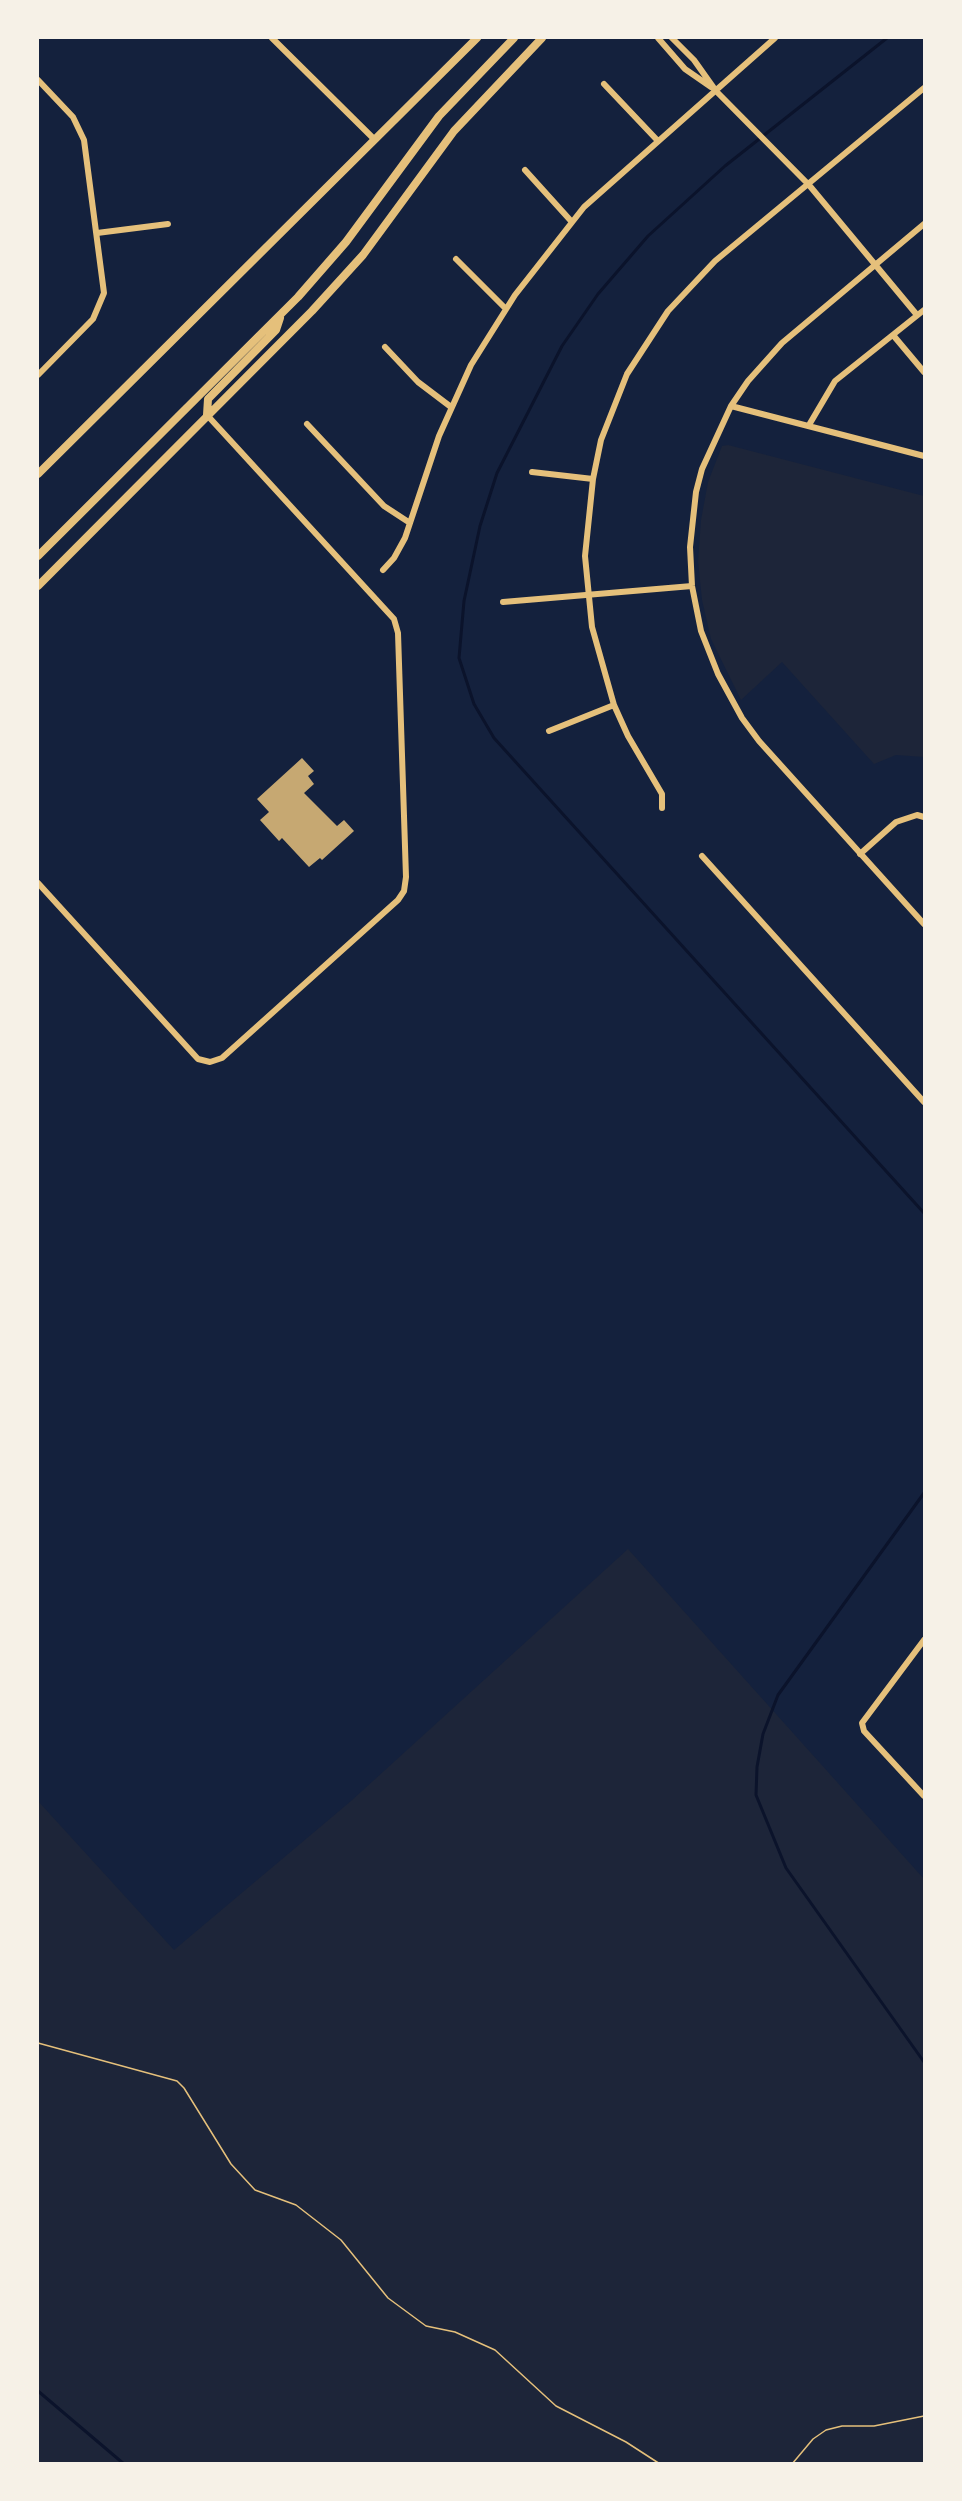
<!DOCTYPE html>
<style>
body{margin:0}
#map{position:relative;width:962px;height:2501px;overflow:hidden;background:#14213d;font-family:Barlow,sans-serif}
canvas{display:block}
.frame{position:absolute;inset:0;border:39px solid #f6f1e7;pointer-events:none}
</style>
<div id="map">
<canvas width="962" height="2501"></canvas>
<div class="frame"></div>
</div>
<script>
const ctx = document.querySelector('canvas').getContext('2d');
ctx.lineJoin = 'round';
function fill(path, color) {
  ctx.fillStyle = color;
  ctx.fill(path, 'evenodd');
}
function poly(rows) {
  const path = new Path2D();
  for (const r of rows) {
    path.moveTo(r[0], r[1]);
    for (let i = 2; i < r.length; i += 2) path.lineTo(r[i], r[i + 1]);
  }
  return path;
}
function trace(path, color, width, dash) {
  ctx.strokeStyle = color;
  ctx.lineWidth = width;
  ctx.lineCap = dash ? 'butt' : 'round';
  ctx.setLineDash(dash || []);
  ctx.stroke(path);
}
fill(poly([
 [728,445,924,496,924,757,896,755,874,764,782,662,741,700,711,639,702,600,698,561,701,520,708,482,722,446],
 [628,1549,924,1879,924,2463,38,2463,38,1801,174,1950,351,1801]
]), '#1d2539');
trace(poly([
 [887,38,725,166,648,236,598,294,562,346,497,473,480,526,464,601,459,658,474,704,494,738,924,1213],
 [924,1493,778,1695,763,1734,757,1767,756,1795,786,1868,924,2062],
 [38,2391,124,2464]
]), '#0b132b', 3);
fill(poly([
 [302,758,314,771,308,776,314,784,304,793,337,826,344,820,354,831,322,860,320,858,309,867,282,838,279,841,260,820,269,812,257,799]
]), '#c6a872');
trace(poly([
 [38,2043,177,2081,184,2088,231,2164,255,2190,296,2205,341,2240,388,2298,426,2326,455,2332,495,2350,556,2406,626,2442,660,2464],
 [792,2464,813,2439,826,2430,842,2426,874,2426,924,2416]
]), '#e5c07b', 1.5);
trace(poly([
 [272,38,373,138],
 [658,38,685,69,711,87],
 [672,38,694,60,716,91,809,185,917,315],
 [38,80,73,117,84,140,104,293,93,319,38,375],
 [604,84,658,141],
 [525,170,571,221],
 [924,224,782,343,748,381,731,406,702,469,696,492,690,547,692,586,701,631,718,674,742,718,759,741,924,924],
 [97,233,168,224],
 [456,259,506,309],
 [893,335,924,372],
 [385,347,418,382,451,407],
 [731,406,924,456],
 [307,424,384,506,410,523],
 [809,425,835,381,924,310],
 [532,472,593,479],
 [383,570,394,558,405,538,439,436,471,365,515,295,584,207,775,38],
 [503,602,692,586],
 [549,731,614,705],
 [662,808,662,794,628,736,614,705,592,627,585,556,593,479,601,440,627,374,668,311,715,261,924,88],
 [860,854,896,822,917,815,924,817],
 [702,856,924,1102],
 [38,883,198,1059,210,1062,222,1058,398,900,404,891,406,877,398,633,394,619,207,415],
 [924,1640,862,1723,864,1731,924,1796]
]), '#e5c07b', 6);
trace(poly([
 [38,474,477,38]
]), '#e5c07b', 8);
trace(poly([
 [207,415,208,399,276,330,280,318],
 [38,556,298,297,346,242,439,116,514,38],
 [38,586,312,311,363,255,454,131,542,38]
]), '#e5c07b', 8);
</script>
